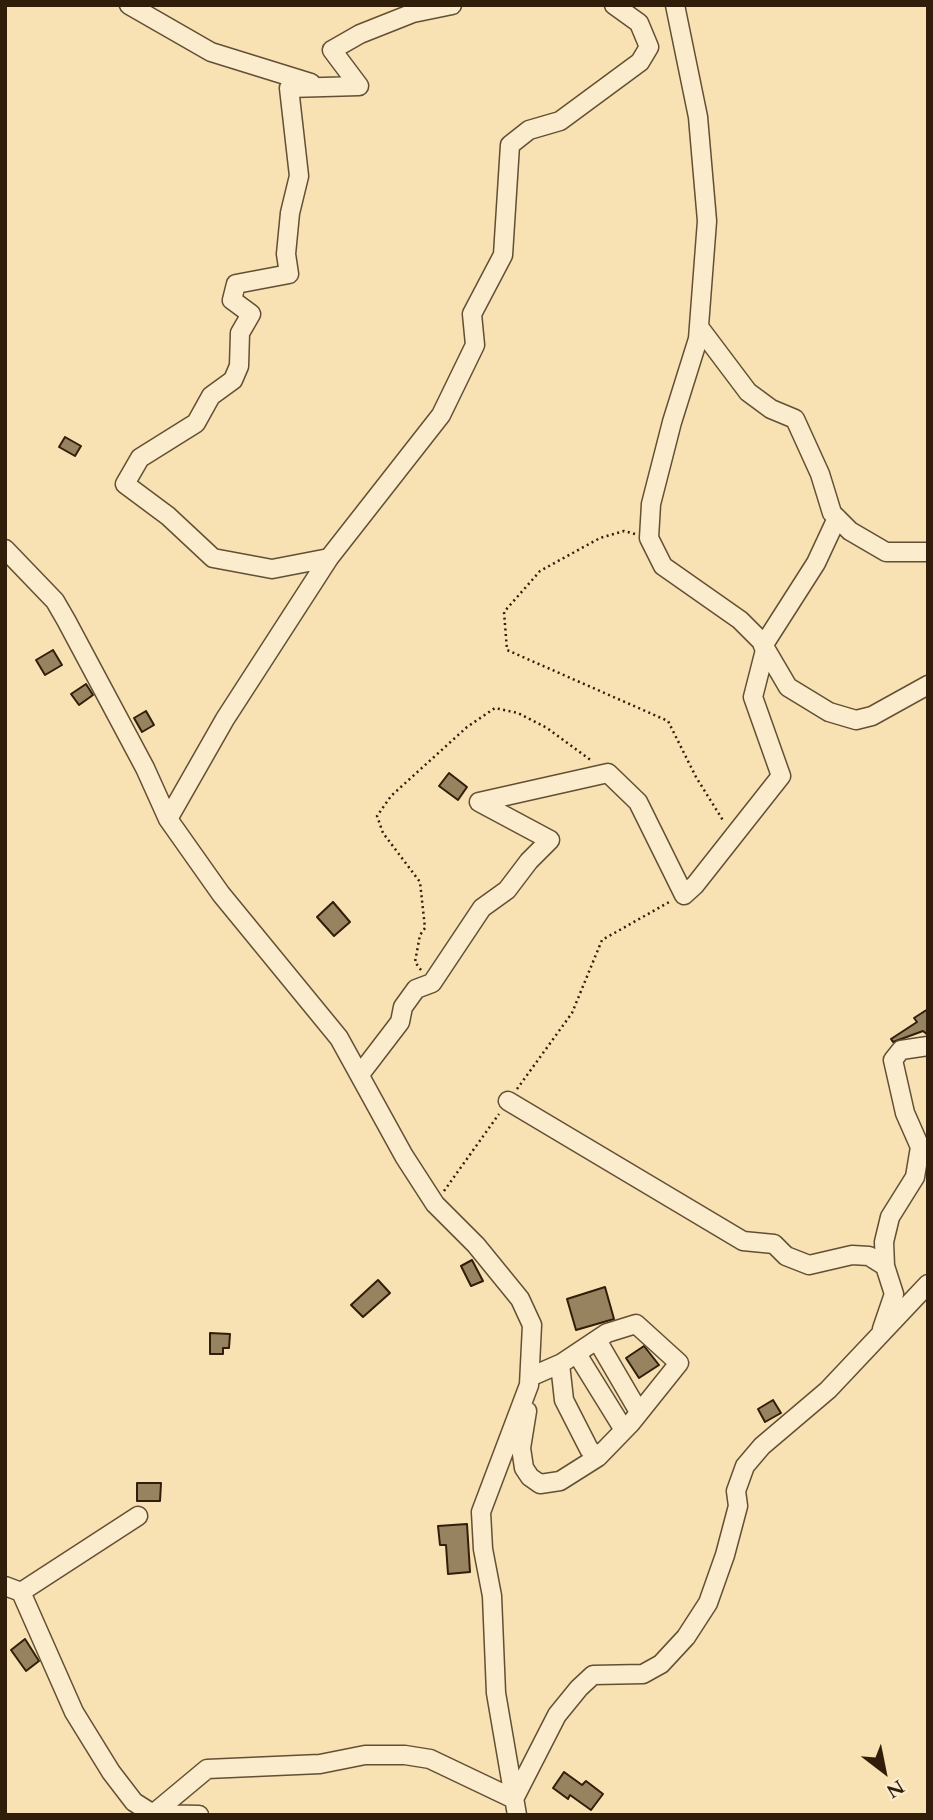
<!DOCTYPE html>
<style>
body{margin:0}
#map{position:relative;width:933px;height:1820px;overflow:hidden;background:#f8e1b2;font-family:Cardo,serif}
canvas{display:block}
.frame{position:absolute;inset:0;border:7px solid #311e0a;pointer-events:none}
.north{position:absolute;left:849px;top:1736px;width:70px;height:70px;-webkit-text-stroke:5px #faeccd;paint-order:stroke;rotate:148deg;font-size:19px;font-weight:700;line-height:28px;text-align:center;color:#311e0a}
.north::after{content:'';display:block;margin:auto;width:24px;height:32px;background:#311e0a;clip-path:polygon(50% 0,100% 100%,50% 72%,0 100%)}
</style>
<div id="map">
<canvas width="933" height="1820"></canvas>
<div class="frame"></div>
<div class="north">N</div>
</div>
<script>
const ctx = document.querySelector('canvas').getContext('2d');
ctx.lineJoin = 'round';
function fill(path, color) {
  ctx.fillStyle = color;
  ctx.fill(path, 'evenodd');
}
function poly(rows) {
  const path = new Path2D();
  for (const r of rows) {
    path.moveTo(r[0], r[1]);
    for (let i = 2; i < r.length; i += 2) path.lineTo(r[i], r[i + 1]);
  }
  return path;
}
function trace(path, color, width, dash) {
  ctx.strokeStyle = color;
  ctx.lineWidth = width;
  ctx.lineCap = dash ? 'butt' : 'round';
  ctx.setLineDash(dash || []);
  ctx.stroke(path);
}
const building = poly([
 [65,437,81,446,75,456,59,447,65,437],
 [53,650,62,665,45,675,36,660,53,650],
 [86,684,93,695,79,705,71,694,86,684],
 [146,711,154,725,142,732,134,718,146,711],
 [449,773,467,787,458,800,439,786,449,773],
 [333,902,350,922,334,936,317,917,333,902],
 [928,1009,928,1035,923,1031,893,1042,891,1039,917,1022,914,1018,928,1009],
 [472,1260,483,1281,471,1286,461,1266,472,1260],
 [378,1280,390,1293,363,1317,351,1305,378,1280],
 [605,1287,614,1319,576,1330,567,1299,605,1287],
 [210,1333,230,1334,229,1348,223,1348,223,1354,210,1354,210,1333],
 [644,1346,659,1365,639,1378,626,1358,644,1346],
 [773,1400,781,1413,765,1422,758,1409,773,1400],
 [137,1483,161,1483,160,1501,137,1501,137,1483],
 [467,1524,470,1572,448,1574,446,1545,440,1545,438,1526,467,1524],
 [25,1639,39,1661,26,1671,11,1650,25,1639],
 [564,1772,582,1785,586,1781,603,1794,591,1810,570,1795,568,1799,553,1788,564,1772]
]);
fill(building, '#988361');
trace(building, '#311e0a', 2);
const minor = poly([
 [129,5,211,52,311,83],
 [675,5,698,117,707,221,698,339,672,422,651,504,649,538,663,566,740,620,761,641,788,687,829,712,856,720,872,716,928,685],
 [699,327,748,392,771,409,795,419,820,474,832,513,850,531,886,552,928,552],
 [5,549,55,601,66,620,145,768,168,819,221,894,339,1038,404,1156,435,1204,476,1245,520,1299,532,1325,529,1385,481,1512,483,1549,492,1596,496,1693,517,1815],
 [329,558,441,415,475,345,472,314,503,255,510,145,529,130,560,121,640,62,649,47,639,23,614,5],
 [763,646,816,563,837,518],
 [168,819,225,719,329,558,272,569,213,558,168,516,125,484,140,458,196,423,211,396,233,380,239,366,240,333,251,314,232,300,236,284,289,274,286,254,290,213,299,176,289,88,359,86,332,50,360,34,413,13,452,5],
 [361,1073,400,1022,403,1007,416,989,432,983,482,908,507,890,529,861,550,840,479,802,608,773,638,802,684,895,695,885,781,776,753,697,765,650],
 [508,1101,743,1241,774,1244,786,1256,809,1265,852,1255,869,1256,885,1266],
 [882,1329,894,1294,885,1266,884,1242,890,1217,915,1177,920,1147,905,1113,893,1060,901,1050,928,1046],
 [597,1340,639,1412],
 [577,1354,624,1430],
 [560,1364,564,1400,589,1449,598,1457],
 [527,1411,521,1448,524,1468,530,1477,540,1484,560,1481,598,1457,631,1423,679,1363,636,1324,607,1333,562,1363,530,1377],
 [5,1586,21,1592,74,1712,111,1772,134,1802,153,1814,199,1815],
 [21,1592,138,1516],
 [153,1814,207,1769,320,1764,365,1755,405,1755,430,1759,514,1799,557,1715,579,1688,593,1675,643,1674,661,1664,686,1637,708,1603,725,1555,738,1506,736,1491,745,1466,762,1446,828,1390,928,1284]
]);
trace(minor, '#634f34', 21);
trace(poly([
 [635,534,624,531,600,538,540,571,504,612,507,650,668,721,696,777,724,822],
 [421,970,415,962,420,935,425,928,420,882,383,833,377,816,391,796,467,727,495,708,518,713,547,728,592,761],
 [517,1089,572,1013,602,940,671,901],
 [444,1191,499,1114]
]), '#311e0a', 2.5, [2, 3.5]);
trace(minor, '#faeccd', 18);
</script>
